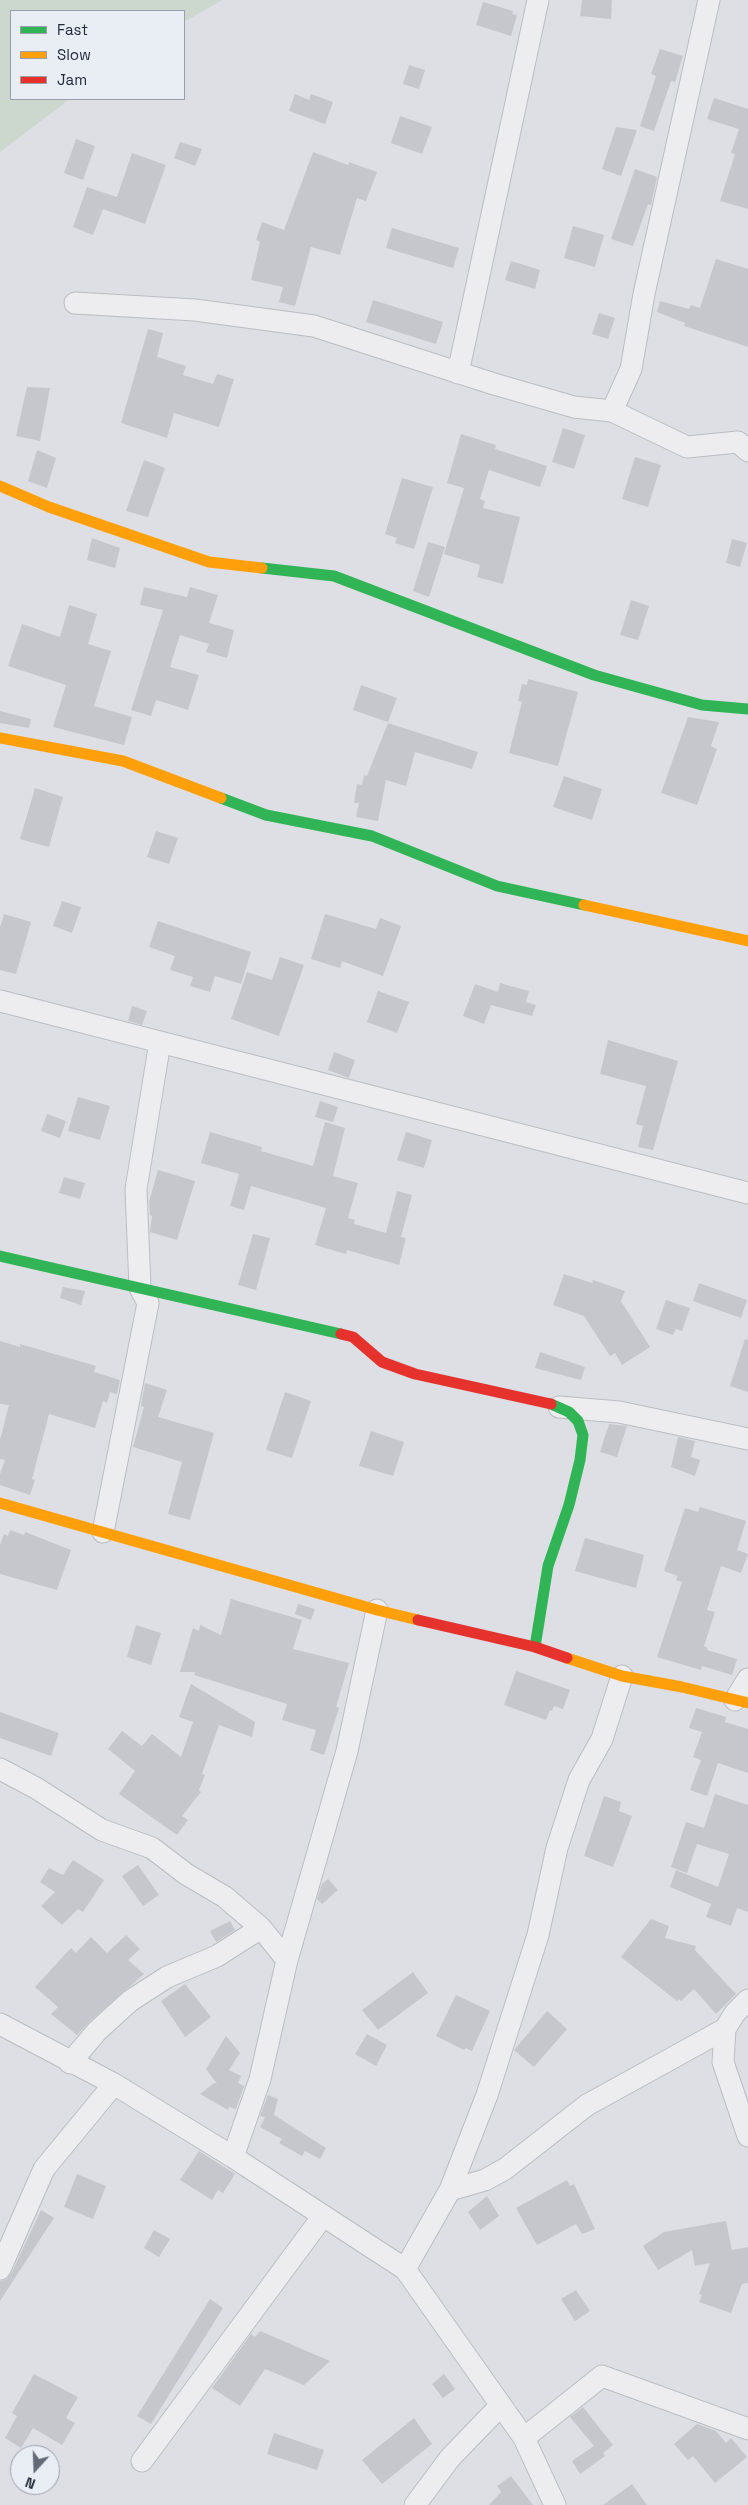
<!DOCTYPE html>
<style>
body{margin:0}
#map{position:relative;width:748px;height:2505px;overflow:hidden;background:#dddfe4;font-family:"Space Grotesk",sans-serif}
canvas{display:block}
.legend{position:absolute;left:10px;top:10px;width:175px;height:90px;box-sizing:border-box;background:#e9edf4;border:1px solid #9a9fab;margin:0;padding:6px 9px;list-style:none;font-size:15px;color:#232b3d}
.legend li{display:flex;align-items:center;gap:10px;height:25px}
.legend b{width:25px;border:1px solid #9a9fab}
.north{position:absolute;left:10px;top:2445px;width:50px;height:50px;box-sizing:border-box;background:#e9edf4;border:1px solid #9a9fab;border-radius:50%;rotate:200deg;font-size:14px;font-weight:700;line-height:20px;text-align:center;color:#232b3d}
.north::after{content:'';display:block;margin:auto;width:18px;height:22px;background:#646a77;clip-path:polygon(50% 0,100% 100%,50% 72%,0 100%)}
</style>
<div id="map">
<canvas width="748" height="2505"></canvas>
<ul class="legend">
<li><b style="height:6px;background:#30b455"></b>Fast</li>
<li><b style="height:6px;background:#ff9f0a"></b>Slow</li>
<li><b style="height:6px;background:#e5322d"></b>Jam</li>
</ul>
<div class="north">N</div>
</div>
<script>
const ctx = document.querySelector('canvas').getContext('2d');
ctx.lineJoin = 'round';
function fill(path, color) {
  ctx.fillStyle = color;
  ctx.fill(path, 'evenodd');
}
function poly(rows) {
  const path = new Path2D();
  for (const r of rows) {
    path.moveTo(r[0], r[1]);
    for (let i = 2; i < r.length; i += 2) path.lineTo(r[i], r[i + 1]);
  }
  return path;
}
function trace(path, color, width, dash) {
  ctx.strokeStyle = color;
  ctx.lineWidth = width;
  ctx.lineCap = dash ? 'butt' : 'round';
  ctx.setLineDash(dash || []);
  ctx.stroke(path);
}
fill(poly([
 [0,0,222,0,184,22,184,11,11,11,11,99,70,99,0,152]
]), '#ccd7cd');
fill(poly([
 [582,0,612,0,611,19,580,16],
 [483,2,513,11,512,14,517,15,511,36,476,25],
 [660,49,683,56,675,82,671,81,654,131,640,126,656,76,651,74],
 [409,65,425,70,419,89,403,84],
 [295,94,309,100,311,94,333,102,325,124,289,111],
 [714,98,748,109,748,209,720,201,735,154,731,153,739,129,707,119],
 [400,116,432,127,422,154,391,143],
 [616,127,637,130,621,176,602,169],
 [76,139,95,146,83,180,64,173],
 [180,142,202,149,195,166,174,158],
 [313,152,348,165,349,162,377,172,366,201,357,198,340,255,311,247,295,306,279,302,283,287,251,280,260,242,256,240,262,222,284,230],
 [132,153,166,165,145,224,103,209,93,235,73,227,87,187,117,197],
 [635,169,657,177,651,205,648,204,633,246,611,239],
 [573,226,604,235,595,267,564,258],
 [392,228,459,248,453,268,386,248],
 [716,259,748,269,748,347,684,326,685,323,657,312,660,301,689,309,691,305,700,308],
 [511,261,540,270,535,289,505,280],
 [373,300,443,322,436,344,366,322],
 [599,313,615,318,608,339,592,334],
 [148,329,163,333,157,357,186,366,183,375,213,384,217,374,234,379,219,427,174,413,167,438,121,423],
 [27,387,50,388,40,441,16,436],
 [563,428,585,435,574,469,552,462],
 [461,434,496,445,495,449,547,466,540,487,489,470,480,499,485,501,483,508,520,517,503,584,477,577,480,565,444,554,464,488,447,483],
 [37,450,56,458,47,488,28,481],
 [635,457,661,465,648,507,622,499],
 [144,460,165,468,148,517,126,511],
 [402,478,433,487,414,549,395,543,397,538,385,534],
 [92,538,120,548,115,568,87,560],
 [732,539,747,543,740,567,726,563],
 [428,542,445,547,429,597,413,591],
 [144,587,187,597,190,587,218,595,209,623,234,630,227,658,206,652,209,644,180,635,170,667,199,675,188,710,156,700,151,716,131,710,163,610,140,605],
 [631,600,649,606,638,640,620,635],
 [69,605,97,614,88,644,111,651,94,706,132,717,124,745,53,727,66,685,8,666,22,624,60,637],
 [528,679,578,692,558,766,509,753,522,702,518,701,522,684,527,685],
 [361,685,397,698,388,722,353,710],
 [0,711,31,719,29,728,0,723],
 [688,717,719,722,711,746,717,749,697,805,661,793],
 [388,723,478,752,472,769,415,752,406,786,386,780,378,821,356,817,359,803,354,803,357,784,362,785,364,775,367,776],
 [564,776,602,789,592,820,553,807],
 [35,788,63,797,49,847,20,839],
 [156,831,178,838,169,864,147,857],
 [62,901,81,907,72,933,53,926],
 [4,914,31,922,16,974,0,970,0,928],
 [325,914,376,929,380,918,401,926,383,976,342,961,340,968,311,959],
 [158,921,251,952,241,984,215,976,210,992,190,986,193,977,170,970,175,956,149,947],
 [280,957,304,965,279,1036,231,1019,247,972,272,980],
 [500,983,529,991,526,1002,536,1005,532,1016,491,1005,484,1024,463,1016,475,984,498,992],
 [378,991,409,1002,397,1033,367,1022],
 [132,1006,147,1011,142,1025,128,1021],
 [608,1040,678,1061,653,1150,638,1147,643,1126,636,1124,646,1086,600,1074],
 [334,1052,355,1060,349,1078,328,1070],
 [78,1097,110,1106,100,1140,68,1131],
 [320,1101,338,1107,333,1122,315,1117],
 [47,1114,66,1121,60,1138,41,1131],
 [325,1122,345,1128,333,1176,358,1183,348,1218,355,1220,354,1224,386,1233,397,1191,412,1195,401,1237,406,1238,399,1265,347,1250,346,1254,315,1245,326,1208,251,1186,244,1210,230,1206,239,1174,201,1163,210,1132,262,1147,261,1151,313,1166],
 [406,1132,432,1140,424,1168,397,1160],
 [158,1170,195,1181,177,1240,150,1232,152,1216,150,1215,149,1202],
 [64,1177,85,1183,80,1199,59,1193],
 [253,1234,270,1238,256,1290,238,1285],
 [564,1274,592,1283,593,1280,625,1291,621,1301,650,1347,622,1365,615,1353,610,1356,584,1316,553,1305],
 [699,1283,747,1300,741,1318,693,1301],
 [63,1287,85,1291,81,1305,60,1298],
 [666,1300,690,1308,682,1331,676,1329,673,1335,656,1329],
 [745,1339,748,1340,748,1392,730,1386],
 [0,1341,20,1347,20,1344,96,1366,94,1372,120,1380,117,1394,110,1392,107,1403,103,1401,95,1428,49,1414,32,1479,35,1480,30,1495,0,1485,0,1474,5,1460,0,1459,0,1440,9,1405,0,1404],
 [540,1352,585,1367,581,1380,535,1368],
 [145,1383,167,1390,158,1417,214,1433,190,1520,168,1514,182,1462,133,1447,144,1407,141,1406],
 [285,1392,311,1401,292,1458,266,1450],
 [609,1424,627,1426,617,1457,600,1452],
 [371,1431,404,1442,393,1476,359,1466],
 [678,1437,695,1441,691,1457,700,1460,695,1476,671,1467],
 [700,1507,746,1521,737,1550,748,1554,741,1573,721,1566,707,1610,715,1612,704,1646,708,1648,707,1650,737,1659,732,1675,702,1666,701,1670,657,1657,682,1582,676,1580,678,1576,664,1571,685,1508,698,1512],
 [10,1530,24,1535,25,1532,71,1550,57,1590,0,1574,0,1545,4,1534,8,1536],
 [585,1538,644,1555,636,1588,575,1571],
 [231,1599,302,1620,293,1649,349,1663,336,1707,339,1708,324,1755,310,1750,316,1730,282,1720,287,1704,194,1675,195,1672,180,1672,193,1628,199,1631,200,1625,221,1635],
 [298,1604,315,1609,311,1620,295,1614],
 [136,1625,161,1633,151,1665,127,1657],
 [516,1671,570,1690,563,1709,554,1706,552,1711,550,1710,546,1720,504,1705],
 [191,1684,255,1722,252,1737,219,1725,202,1774,205,1775,199,1790,201,1792,182,1816,188,1820,177,1835,119,1794,135,1771,108,1749,122,1731,142,1746,152,1734,181,1757,193,1722,179,1717],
 [696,1708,726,1717,725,1722,748,1729,748,1773,718,1763,707,1796,690,1790,701,1760,693,1757,702,1732,689,1728],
 [0,1712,59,1733,51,1756,0,1738],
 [715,1794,748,1805,748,1912,737,1908,731,1926,706,1917,711,1904,670,1887,676,1870,718,1887,729,1854,697,1844,687,1873,671,1867,686,1822,704,1828],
 [604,1796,621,1802,619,1811,632,1816,613,1867,584,1856],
 [73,1860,104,1880,83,1912,78,1909,62,1925,41,1906,55,1892,40,1882,49,1868,63,1875],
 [138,1865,159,1895,143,1906,122,1876],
 [328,1879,338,1890,322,1904,317,1899,322,1884],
 [651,1919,669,1926,665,1938,696,1946,695,1950,736,1994,716,2014,694,1989,681,2001,679,1999,677,2001,621,1957],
 [230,1921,235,1930,216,1942,210,1931],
 [126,1935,140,1949,128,1960,144,1974,89,2022,77,2035,51,2014,58,2007,35,1987,71,1948,76,1953,91,1937,107,1953],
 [413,1972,428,1993,378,2030,362,2010],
 [185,1984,211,2017,185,2037,161,2001],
 [456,1995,490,2011,472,2051,466,2048,464,2050,436,2036],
 [547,2011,567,2029,534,2067,514,2050],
 [367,2034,387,2045,376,2066,355,2054],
 [226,2036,240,2053,229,2070,241,2076,238,2083,244,2086,236,2109,229,2107,228,2110,200,2094,214,2083,217,2084,206,2069],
 [268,2095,278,2099,274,2115,326,2148,320,2159,305,2151,302,2156,279,2143,282,2139,260,2127,265,2117,260,2116],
 [199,2151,235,2174,223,2193,218,2190,212,2200,180,2180],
 [77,2174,106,2186,93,2219,64,2207],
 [567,2180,570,2186,574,2184,595,2229,582,2234,576,2224,537,2245,516,2208],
 [487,2196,499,2216,480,2230,468,2212],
 [41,2210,54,2218,0,2301,0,2281,7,2279,11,2274],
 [726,2221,732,2250,748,2247,748,2283,742,2284,731,2313,699,2302,702,2295,699,2294,710,2263,695,2266,692,2250,658,2270,643,2246,664,2232],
 [154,2230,170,2239,159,2257,144,2248],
 [576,2290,590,2311,575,2321,561,2299],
 [210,2299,223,2308,151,2424,137,2416],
 [260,2331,330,2361,304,2385,265,2369,240,2406,212,2388,251,2334,255,2337],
 [34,2374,78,2397,66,2418,75,2423,62,2445,33,2428,21,2448,5,2438,17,2416,12,2413],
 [444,2374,455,2389,443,2398,432,2384],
 [583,2407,613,2445,603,2453,605,2456,580,2474,572,2461,594,2446,570,2417],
 [414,2418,432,2444,382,2484,362,2460],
 [697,2424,716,2431,726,2443,731,2438,747,2457,715,2483,693,2456,688,2460,674,2444],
 [274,2433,324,2450,317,2470,267,2454],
 [511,2476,533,2505,489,2505,501,2492,497,2486],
 [632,2484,647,2505,603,2505]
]), '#c5c7cc');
const street = poly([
 [75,303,195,310,314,326,494,384,574,407,612,411,687,447,738,442,748,451],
 [458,373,538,0],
 [612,411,631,369,644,294,709,0],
 [0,1001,748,1193],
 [559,1407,619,1412,748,1439],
 [103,1532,148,1303,140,1288,136,1189,160,1042],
 [735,1700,748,1679],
 [0,1769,36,1788,102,1830,152,1848,186,1874,225,1897,261,1928],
 [748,2000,735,2013,725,2029,723,2062,748,2136],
 [0,2024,114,2084,233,2157,405,2269,524,2438,555,2505],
 [70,2063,97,2031,130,2001,167,1977,217,1956,261,1928,287,1960],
 [233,2157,260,2079,287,1960,347,1751,377,1610],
 [450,2190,485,2180,505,2169,587,2105,725,2029],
 [0,2269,44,2169,114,2084],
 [405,2269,450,2190,487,2095,538,1935,557,1848,579,1780,602,1739,622,1676],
 [524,2438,602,2376,748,2429],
 [142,2461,323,2216],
 [415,2505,450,2458,501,2405]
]);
trace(street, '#bbbdc2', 23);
trace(street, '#ededf0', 21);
trace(poly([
 [262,568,334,576,594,675,702,705,748,709],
 [221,798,266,815,372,836,497,886,584,905],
 [0,1256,341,1334],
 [535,1647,548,1566,569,1505,580,1460,583,1435,578,1421,569,1412,551,1404]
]), '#30b455', 11);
trace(poly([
 [0,486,49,507,209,562,262,568],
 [0,738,123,761,221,798],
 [584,905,748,941],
 [0,1503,377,1610,418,1620],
 [567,1658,622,1676,682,1687,748,1703]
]), '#ff9f0a', 11);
trace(poly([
 [341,1334,353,1337,382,1362,415,1374,551,1404],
 [418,1620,535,1647,567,1658]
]), '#e5322d', 11);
</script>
